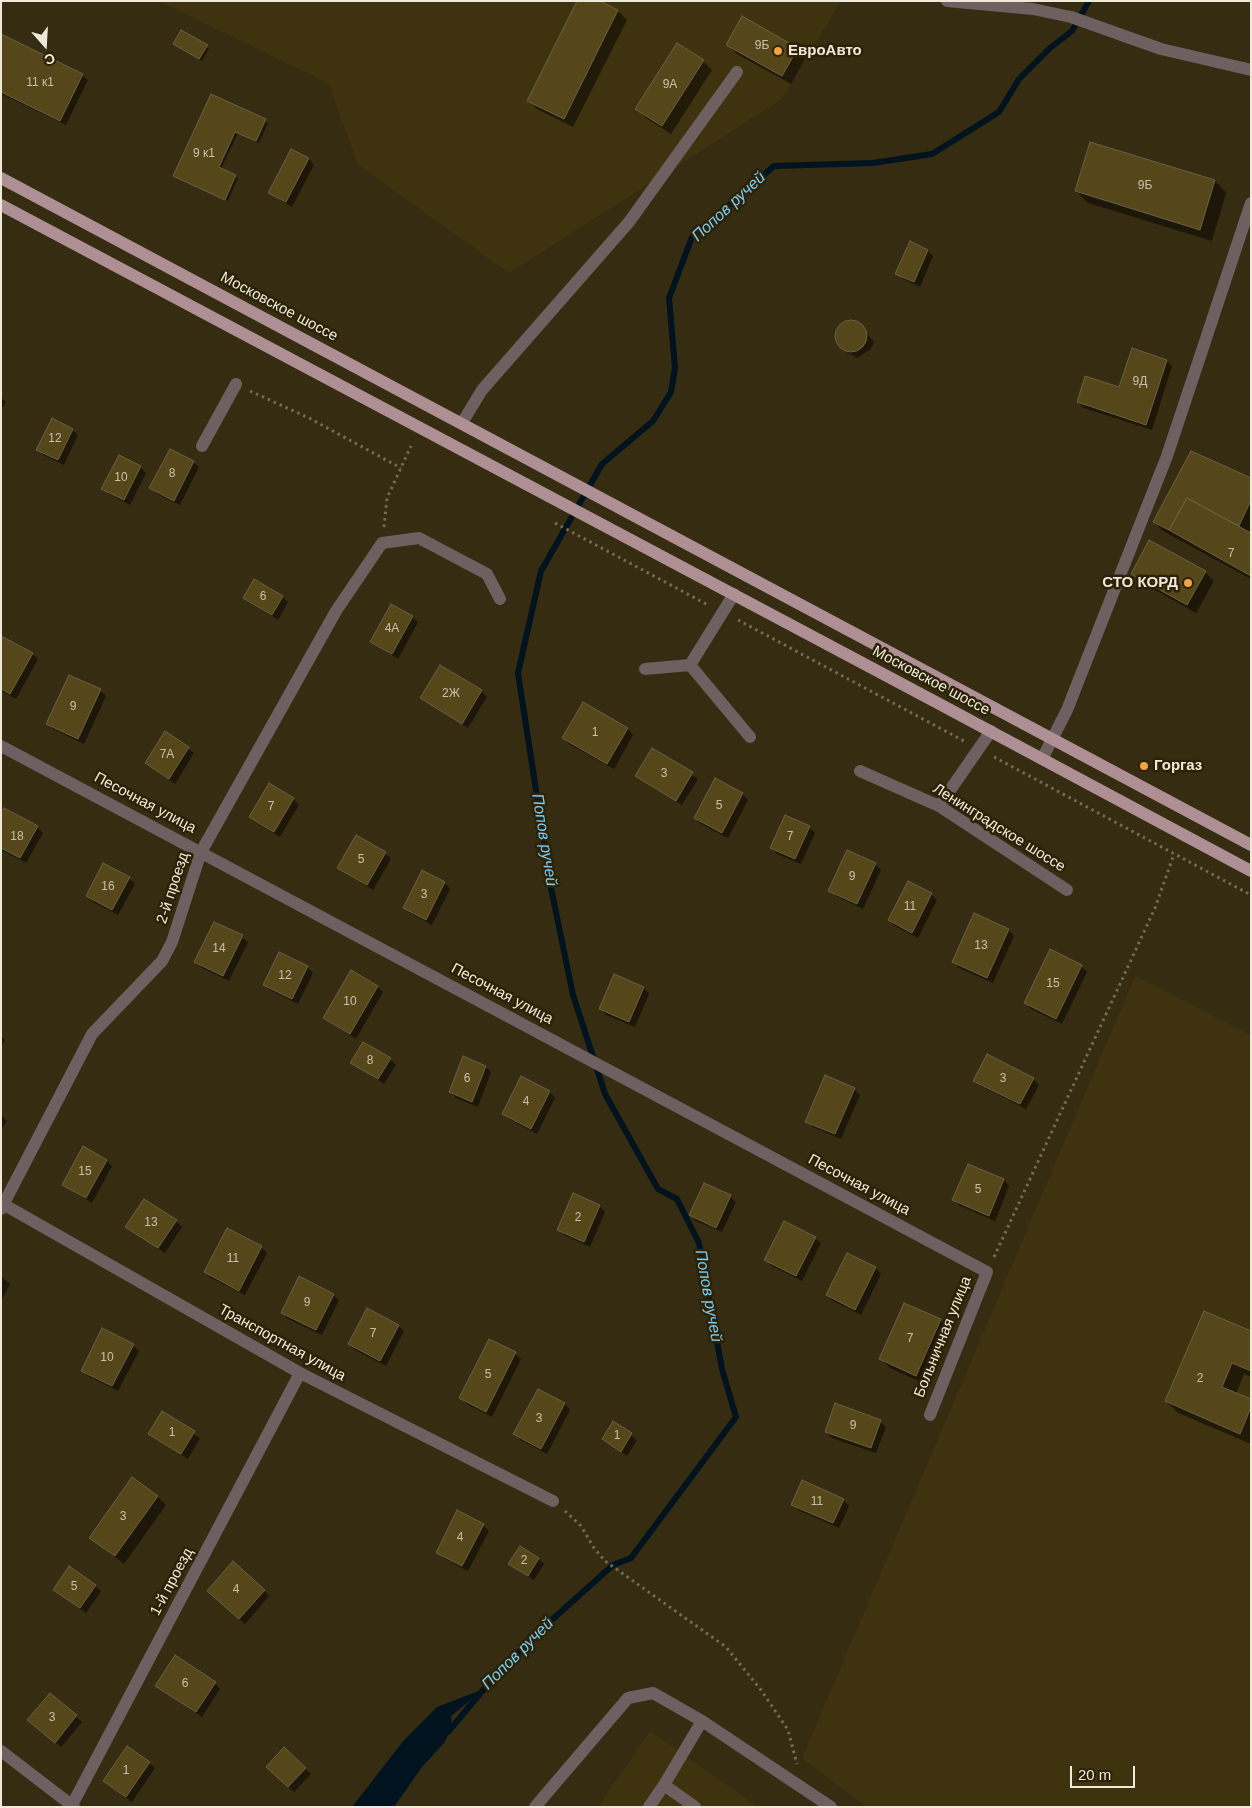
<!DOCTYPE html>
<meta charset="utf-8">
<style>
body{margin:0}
#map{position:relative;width:1252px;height:1808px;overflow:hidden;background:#352c11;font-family:Arial,sans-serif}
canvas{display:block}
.frame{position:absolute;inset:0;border:2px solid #efe9d9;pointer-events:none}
.north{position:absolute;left:20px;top:20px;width:50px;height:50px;-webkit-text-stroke:4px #2b2207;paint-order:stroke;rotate:161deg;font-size:14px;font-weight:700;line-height:20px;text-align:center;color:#efe9d9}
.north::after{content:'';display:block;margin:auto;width:18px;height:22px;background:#efe9d9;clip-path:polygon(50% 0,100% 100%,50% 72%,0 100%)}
.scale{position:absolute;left:1070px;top:1766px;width:65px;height:22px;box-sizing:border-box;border:2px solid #efe9d9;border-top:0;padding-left:6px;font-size:15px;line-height:18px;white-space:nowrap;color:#efe9d9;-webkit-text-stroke:4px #2b2207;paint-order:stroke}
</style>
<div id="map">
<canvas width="1252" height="1808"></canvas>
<div class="frame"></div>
<div class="north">С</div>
<div class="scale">20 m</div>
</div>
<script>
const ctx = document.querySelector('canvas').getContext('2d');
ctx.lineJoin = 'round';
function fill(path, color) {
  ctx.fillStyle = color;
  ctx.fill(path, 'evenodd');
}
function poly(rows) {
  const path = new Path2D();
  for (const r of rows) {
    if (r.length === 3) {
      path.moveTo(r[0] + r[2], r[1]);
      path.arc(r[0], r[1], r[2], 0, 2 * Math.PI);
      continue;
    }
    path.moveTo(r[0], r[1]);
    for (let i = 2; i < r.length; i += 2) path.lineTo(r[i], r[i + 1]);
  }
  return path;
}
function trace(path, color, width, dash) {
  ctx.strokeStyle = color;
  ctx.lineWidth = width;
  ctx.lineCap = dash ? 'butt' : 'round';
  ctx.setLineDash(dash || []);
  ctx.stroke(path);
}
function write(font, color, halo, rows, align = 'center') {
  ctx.font = font + ' Arial,sans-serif';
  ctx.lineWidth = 5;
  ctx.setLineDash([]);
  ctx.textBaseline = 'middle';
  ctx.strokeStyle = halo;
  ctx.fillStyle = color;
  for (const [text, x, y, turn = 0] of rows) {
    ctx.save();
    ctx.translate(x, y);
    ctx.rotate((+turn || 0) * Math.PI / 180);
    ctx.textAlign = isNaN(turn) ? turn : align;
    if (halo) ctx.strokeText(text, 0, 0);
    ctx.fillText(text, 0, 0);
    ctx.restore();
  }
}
fill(poly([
 [159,1,841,1,781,100,509,273,358,165,329,84],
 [1135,976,1251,1035,1251,1807,866,1807,802,1758],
 [650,1731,759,1807,598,1807]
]), '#3e320f');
fill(poly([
 [484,1689,451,1716,452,1728,444,1743,422,1767,394,1807,352,1807,404,1740,437,1707]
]), '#00131e');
fill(poly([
 [598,1,618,11,627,20,573,127,537,109,528,100],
 [1,35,82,75,88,80,66,125,1,94],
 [678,45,703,61,712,70,671,134,646,118,637,109],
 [728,45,797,49,806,57,791,84,737,54],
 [177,46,207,46,209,48,202,61],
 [212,96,268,123,259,143,238,133,221,169,238,178,228,201,175,175],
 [292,150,309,159,314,165,292,207,270,193],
 [1215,181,1226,193,1212,241,1088,203,1076,191],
 [928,251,933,256,920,287,903,279,897,273],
 [847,321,856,321,874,342,871,349,857,358,843,350,836,334,838,326],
 [1167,361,1172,366,1152,430,1084,408,1078,402,1120,389],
 [1,398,6,402,1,410],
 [72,430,78,435,64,465,43,455,38,449],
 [1192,453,1251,479,1251,529,1249,533,1251,534,1251,579,1163,531,1154,522],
 [119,456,140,467,146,473,130,505,109,494,103,488],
 [193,462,199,467,180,505,157,494,151,488],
 [1205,572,1214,581,1196,613,1141,582,1132,573],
 [282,597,288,602,278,620,244,598],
 [412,617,418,622,398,659,372,642],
 [1,643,32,654,38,659,16,699,1,691],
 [100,690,106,696,84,744,53,729,47,724],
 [481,691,487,697,468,728,422,698],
 [583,704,628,729,633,735,614,769,569,744,563,738],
 [165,733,194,753,175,784,146,763],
 [652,750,698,779,682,805,636,776],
 [715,780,743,794,748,800,728,838,701,824,695,818],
 [293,799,299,805,280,837,250,817],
 [1,815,37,827,43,833,26,863,1,850],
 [809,827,815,833,801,864,777,854,772,848],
 [385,853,391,859,373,890,338,868],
 [875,864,881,870,863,909,836,896,830,891],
 [422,872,445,883,450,889,432,925,410,913,404,908],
 [129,878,135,884,118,915,93,902,87,896],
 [931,894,937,900,918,938,895,926,889,920],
 [975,915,1009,930,1014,936,993,983,959,968,954,962],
 [242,937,248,942,229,981,202,968,196,962],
 [1081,966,1087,972,1062,1024,1031,1009,1025,1003],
 [307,967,313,973,298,1004,270,990,264,985],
 [614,976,644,988,649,994,635,1027,606,1015,600,1009],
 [378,987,383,992,356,1039,324,1018],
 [1,1036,5,1040,1,1047],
 [390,1059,396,1065,384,1084,352,1063],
 [486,1067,491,1072,478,1107,456,1098,450,1092],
 [521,1078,550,1092,555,1098,537,1134,509,1119,503,1113],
 [1033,1079,1039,1085,1026,1109,981,1086,975,1081],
 [854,1089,860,1095,841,1139,813,1127,807,1122],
 [1,1115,7,1121,1,1130],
 [107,1161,112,1166,92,1203,63,1185],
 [969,1165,1004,1180,1009,1186,995,1221,960,1206,954,1200],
 [574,1195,600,1206,605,1212,590,1247,564,1235,558,1230],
 [730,1196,736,1202,722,1232,696,1221,690,1215],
 [176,1221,182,1227,165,1253,127,1226],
 [227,1230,261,1247,267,1253,245,1295,211,1278,205,1272],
 [815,1238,821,1243,802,1281,772,1266,766,1260],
 [847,1254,876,1268,881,1274,861,1315,833,1301,827,1295],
 [1,1276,10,1284,1,1301],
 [333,1295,339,1300,322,1335,288,1319,282,1313],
 [940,1320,949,1329,925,1384,890,1368,881,1359],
 [398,1326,404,1331,386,1366,355,1350,349,1344],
 [1251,1332,1251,1377,1244,1374,1236,1394,1251,1400,1251,1444,1178,1413,1166,1401],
 [133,1345,139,1351,118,1391,88,1376,82,1370],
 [515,1354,521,1359,492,1417,467,1404,461,1398],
 [538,1390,565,1404,570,1410,547,1454,521,1440,515,1434],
 [162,1413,200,1438,188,1459,150,1434],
 [880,1421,886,1427,876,1453,832,1438,826,1432],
 [613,1423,637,1440,627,1456,603,1439],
 [157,1496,166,1505,124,1564,91,1538],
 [843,1500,849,1506,839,1528,798,1510,792,1504],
 [483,1525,489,1531,468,1571,443,1558,437,1552],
 [538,1559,544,1564,534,1580,510,1564],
 [95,1586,101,1591,86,1613,54,1590],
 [264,1590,269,1596,245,1624,214,1597],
 [215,1683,220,1689,202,1717,157,1686],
 [50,1694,82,1722,61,1747,35,1726],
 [284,1749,311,1774,294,1792,268,1767],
 [149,1763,155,1768,132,1802,104,1781]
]), '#0007');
trace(poly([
 [448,1732,484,1689,535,1635,613,1565,631,1558,736,1417,722,1369,699,1243,677,1199,658,1189,605,1094,573,995,551,888,518,673,541,571,602,464,653,421,671,392,675,368,669,298,692,237,774,166,873,163,932,154,999,112,1019,79,1050,48,1072,31,1089,1]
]), '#00131e', 6);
const building = poly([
 [577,1,600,1,618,10,564,119,527,101,577,1],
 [742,16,798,48,782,76,726,45,742,16],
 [181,30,208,45,199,59,173,44,181,30],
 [1,34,83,74,60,121,1,92,1,34],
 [677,43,704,60,662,126,635,109,677,43],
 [211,94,266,119,256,141,235,132,219,167,236,175,225,200,173,176,211,94],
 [1090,142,1215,180,1200,230,1075,191,1090,142],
 [291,149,309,158,286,202,268,193,291,149],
 [910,241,928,250,914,282,895,274,910,241],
 [851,336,16],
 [1132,348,1167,360,1146,425,1077,402,1085,376,1119,387,1132,348],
 [52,418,73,429,58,460,36,450,52,418],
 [170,449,194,461,174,501,149,488,170,449],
 [1191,451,1251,478,1251,500,1239,526,1187,498,1169,530,1153,522,1191,451],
 [119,455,141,466,124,500,101,489,119,455],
 [1187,498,1251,533,1251,576,1169,530,1187,498],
 [1149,540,1206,571,1187,605,1131,574,1149,540],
 [254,579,283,596,272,615,243,598,254,579],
 [391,604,413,616,392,654,370,642,391,604],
 [3,637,33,653,10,694,1,689,1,640,3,637],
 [440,665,482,690,462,724,420,698,440,665],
 [69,675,101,689,78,739,46,724,69,675],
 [583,702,628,728,607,764,562,738,583,702],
 [165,731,189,747,169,779,145,763,165,731],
 [652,748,693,772,676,801,635,776,652,748],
 [715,778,743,793,722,833,694,818,715,778],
 [269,783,294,798,274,832,249,817,269,783],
 [4,808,38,826,20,858,1,848,1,812,4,808],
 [785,815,810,826,795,859,770,848,785,815],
 [356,835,386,852,367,885,337,868,356,835],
 [847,850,876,863,857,904,828,891,847,850],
 [103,863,130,877,112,910,86,896,103,863],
 [422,870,445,882,426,920,403,908,422,870],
 [908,881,932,893,912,933,888,920,908,881],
 [974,913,1009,929,987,978,952,962,974,913],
 [214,922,243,935,223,976,194,962,214,922],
 [1050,949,1082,965,1056,1019,1024,1003,1050,949],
 [279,952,308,966,292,999,263,985,279,952],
 [351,970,378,986,350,1034,323,1018,351,970],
 [614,974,644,987,629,1022,599,1009,614,974],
 [363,1042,391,1058,378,1079,350,1063,363,1042],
 [987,1054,1034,1078,1020,1104,973,1081,987,1054],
 [463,1056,486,1066,472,1102,449,1092,463,1056],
 [825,1075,855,1088,835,1134,805,1122,825,1075],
 [521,1076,550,1091,531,1129,502,1114,521,1076],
 [83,1146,107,1160,86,1198,62,1185,83,1146],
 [968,1164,1004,1179,989,1216,952,1200,968,1164],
 [704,1183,731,1195,716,1228,689,1215,704,1183],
 [573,1193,600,1205,584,1242,557,1230,573,1193],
 [144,1199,177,1220,158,1248,125,1227,144,1199],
 [784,1221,816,1237,796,1276,764,1260,784,1221],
 [227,1228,262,1246,239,1291,204,1272,227,1228],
 [847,1253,876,1267,855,1310,826,1295,847,1253],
 [299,1276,334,1294,316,1330,281,1313,299,1276],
 [904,1303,941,1319,916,1376,879,1359,904,1303],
 [367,1308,399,1325,380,1361,348,1344,367,1308],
 [1204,1311,1251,1331,1251,1371,1232,1363,1222,1387,1251,1399,1251,1407,1240,1434,1165,1401,1204,1311],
 [102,1328,134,1344,112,1386,81,1371,102,1328],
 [489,1339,516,1352,486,1412,459,1398,489,1339],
 [538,1389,565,1403,541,1449,513,1434,538,1389],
 [835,1403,881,1420,871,1448,825,1432,835,1403],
 [162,1411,195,1431,181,1454,148,1434,162,1411],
 [613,1421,632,1433,621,1452,602,1439,613,1421],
 [132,1477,158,1496,115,1556,89,1538,132,1477],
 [802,1480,844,1499,833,1523,791,1505,802,1480],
 [457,1510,484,1524,462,1566,436,1553,457,1510],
 [520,1546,539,1558,528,1576,508,1564,520,1546],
 [233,1561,265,1590,239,1619,207,1591,233,1561],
 [69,1566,96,1585,80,1608,53,1590,69,1566],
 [175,1655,216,1682,196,1712,155,1686,175,1655],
 [50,1693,77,1715,55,1743,27,1720,50,1693],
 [127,1746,150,1762,126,1797,103,1781,127,1746],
 [284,1747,306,1768,288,1787,266,1767,284,1747]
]);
fill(building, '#56471b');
trace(building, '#6a6044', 1);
trace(poly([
 [250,391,309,418,401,468],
 [555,523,708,605],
 [384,527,387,498,411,446],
 [738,620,964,741],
 [994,757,1251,895],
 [994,1257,1155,908,1174,854],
 [565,1511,581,1526,594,1548,605,1561,726,1647,761,1690,788,1730,797,1764]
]), '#746c54', 3, [2.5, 4]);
trace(poly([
 [947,1,1033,9,1071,17,1161,49,1251,70],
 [462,423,482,390,629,222,737,72],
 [202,446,236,384],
 [690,665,734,594],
 [645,669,690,665,750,737],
 [1,746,987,1272,930,1415],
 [1042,759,1067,710,1167,456,1251,203],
 [860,771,939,806,1067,890],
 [939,806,991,731],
 [1,1203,300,1373,553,1501],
 [1,1209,92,1034,162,961,172,942,201,852,336,611,382,543,419,538,487,574,500,599],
 [1,1751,74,1807],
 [664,1785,702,1721],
 [72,1805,300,1373],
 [535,1807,628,1698,653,1693,702,1721,831,1807],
 [649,1807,664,1785,695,1807]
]), '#6e5f61', 12);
trace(poly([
 [1,178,1251,845],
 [1,205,932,700,1251,871]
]), '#ad8f94', 12);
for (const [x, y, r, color] of [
 [778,51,5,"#f3a442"],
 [1188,583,5,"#f3a442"],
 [1144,766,5,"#f3a442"]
]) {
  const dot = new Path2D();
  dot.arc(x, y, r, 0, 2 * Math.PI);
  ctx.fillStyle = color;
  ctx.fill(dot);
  trace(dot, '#2b2207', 2);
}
write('12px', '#c9c0aa', null, [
 ["9Б",762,46],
 ["11 к1",40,83],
 ["9А",670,85],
 ["9 к1",204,154],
 ["9Б",1145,186],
 ["9Д",1140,382],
 ["12",55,439],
 ["8",172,474],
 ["10",121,478],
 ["7",1231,554],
 ["6",263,597],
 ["4А",392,629],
 ["2Ж",451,694],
 ["9",73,707],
 ["1",595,733],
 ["7А",167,755],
 ["3",664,774],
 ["5",719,806],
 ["7",271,807],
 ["18",17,837],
 ["7",790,837],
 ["5",361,860],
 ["9",852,877],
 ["16",108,887],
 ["3",424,895],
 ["11",910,907],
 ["13",981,946],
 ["14",219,949],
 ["12",285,976],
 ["15",1053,984],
 ["10",350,1002],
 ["8",370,1061],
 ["6",467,1079],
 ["3",1003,1079],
 ["4",526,1102],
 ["15",85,1172],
 ["5",978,1190],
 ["2",578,1218],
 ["13",151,1223],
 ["11",233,1259],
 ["9",307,1303],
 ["7",373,1334],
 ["7",910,1339],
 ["10",107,1358],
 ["5",488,1375],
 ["2",1200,1379],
 ["3",539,1419],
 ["9",853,1426],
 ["1",172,1433],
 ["1",617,1436],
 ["11",817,1502],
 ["3",123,1517],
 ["4",460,1538],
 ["2",524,1561],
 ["5",74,1587],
 ["4",236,1590],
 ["6",185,1684],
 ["3",52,1718],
 ["1",126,1771]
]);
write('bold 15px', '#efe9d9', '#2b2207', [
 ["ЕвроАвто",788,51],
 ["СТО КОРД",1178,583,"right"],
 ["Горгаз",1154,766]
], 'left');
write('15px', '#efe9d9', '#2b2207', [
 ["Московское шоссе",279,307,28],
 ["Московское шоссе",931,681,28],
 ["Песочная улица",145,803,28],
 ["Ленинградское шоссе",999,828,32],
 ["2-й проезд",173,888,-72],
 ["Песочная улица",502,994,28],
 ["Песочная улица",859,1185,28],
 ["Больничная улица",943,1337,-68],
 ["Транспортная улица",282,1343,29],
 ["1-й проезд",172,1582,-62]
]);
write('italic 16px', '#7ccbf1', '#2b2207', [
 ["Попов ручей",729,207,-43],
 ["Попов ручей",544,840,81],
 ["Попов ручей",708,1296,80],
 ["Попов ручей",518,1654,-45]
]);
</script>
